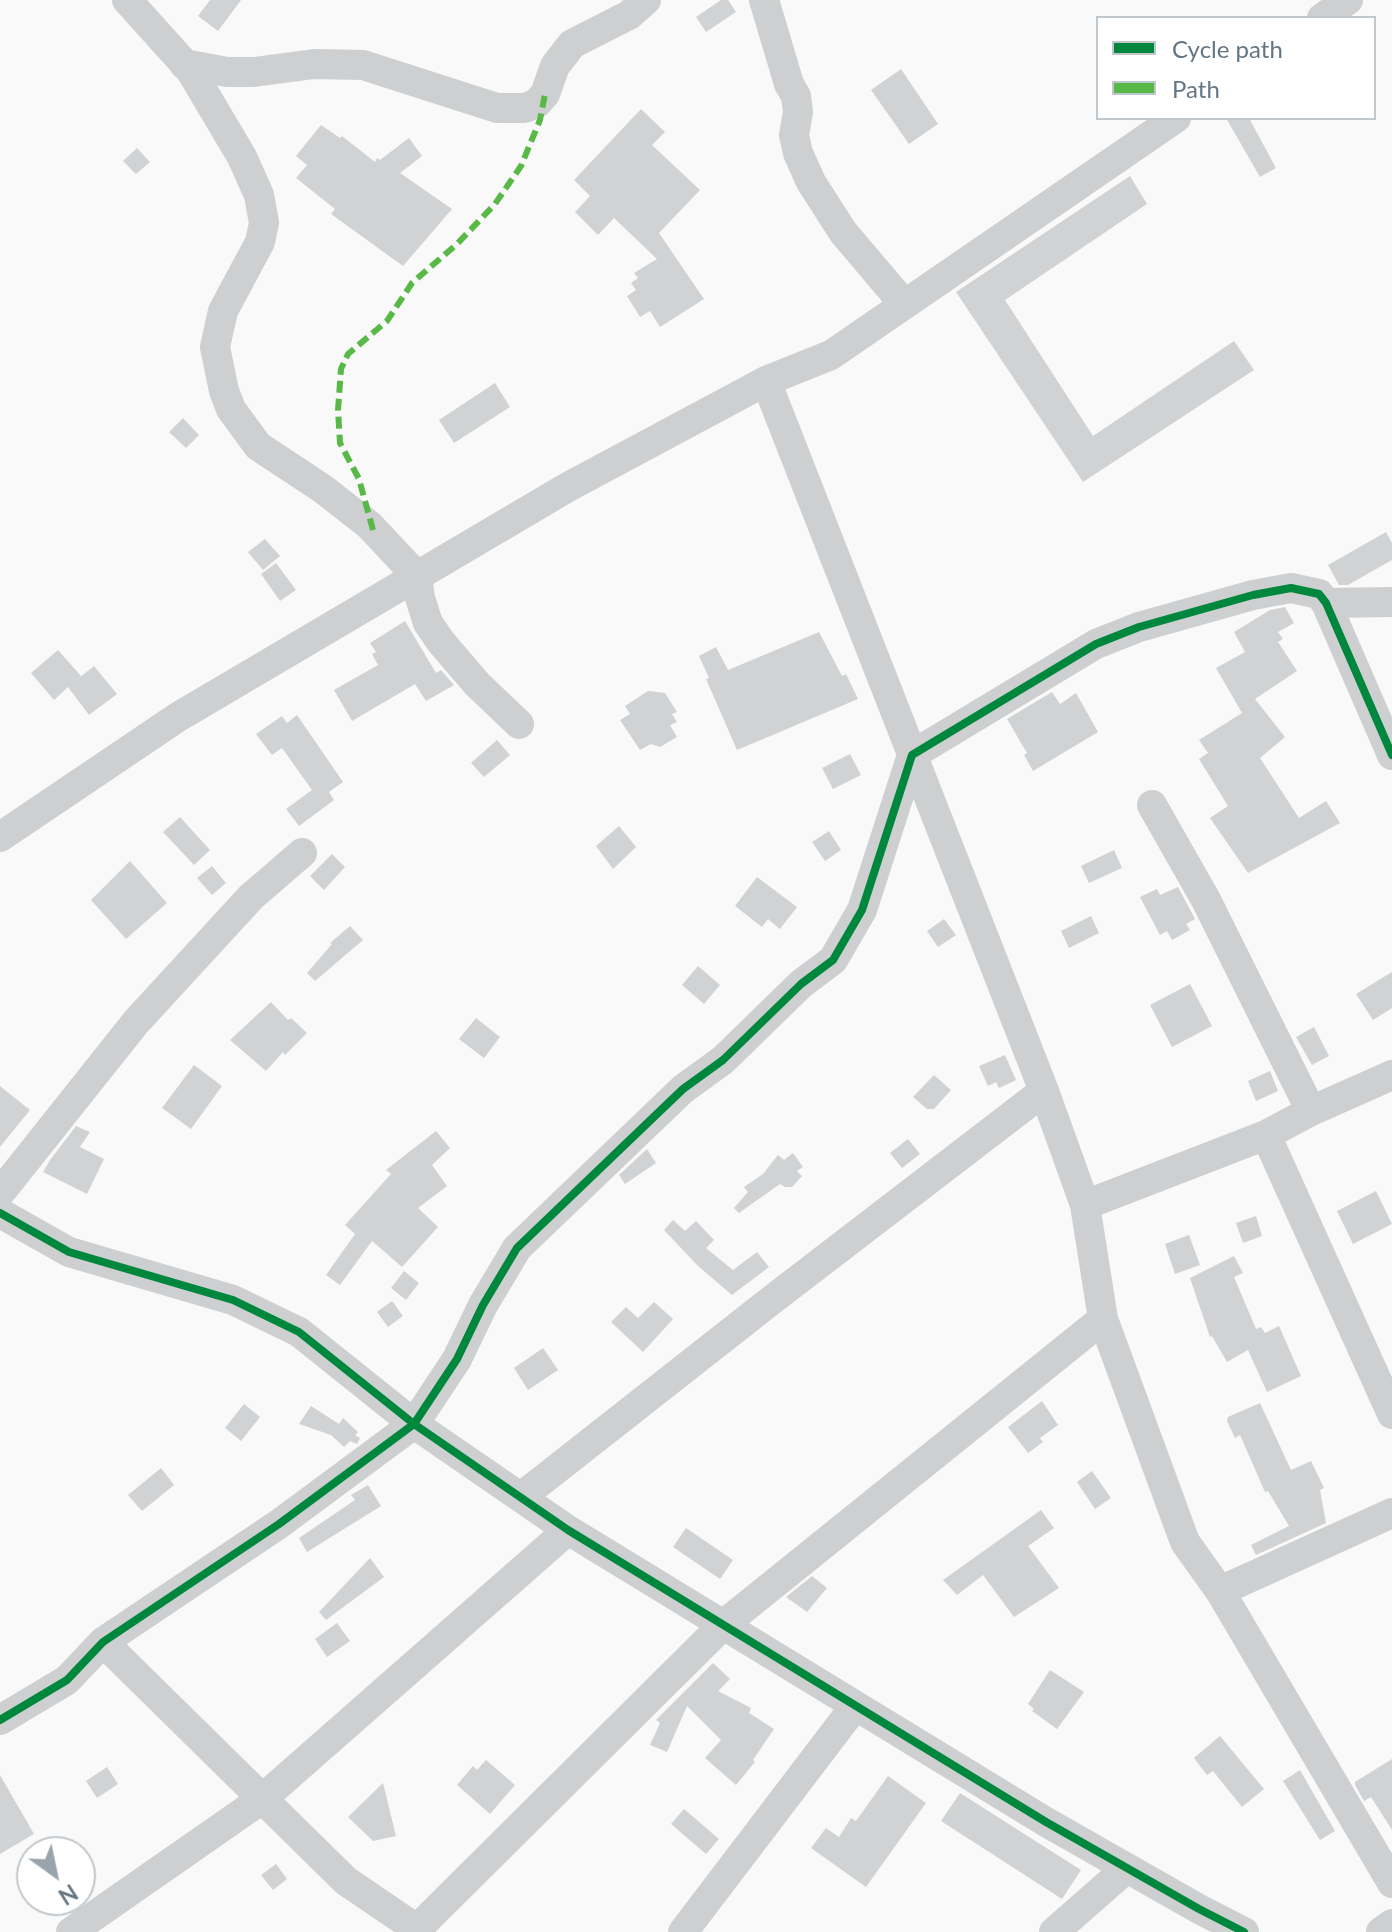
<!DOCTYPE html>
<style>
body{margin:0}
#map{position:relative;width:1392px;height:1932px;overflow:hidden;background:#f9f9f9;font-family:Lato,sans-serif}
canvas{display:block}
.legend{position:absolute;left:1096px;top:16px;width:280px;height:104px;box-sizing:border-box;background:#fff;border:2px solid #c1c8cd;margin:0;padding:10px 14px;list-style:none;font-size:24px;color:#657683}
.legend li{display:flex;align-items:center;gap:16px;height:40px}
.legend b{width:40px;border:2px solid #c1c8cd}
.north{position:absolute;left:16px;top:1836px;width:80px;height:80px;box-sizing:border-box;background:#fff;border:2px solid #c1c8cd;border-radius:50%;rotate:147deg;font-size:22px;font-weight:700;line-height:32px;text-align:center;color:#657683}
.north::after{content:'';display:block;margin:auto;width:28px;height:36px;background:#99a4ac;clip-path:polygon(50% 0,100% 100%,50% 72%,0 100%)}
</style>
<div id="map">
<canvas width="1392" height="1932"></canvas>
<ul class="legend">
<li><b style="height:10px;background:#00873e"></b>Cycle path</li>
<li><b style="height:10px;background:#58b947"></b>Path</li>
</ul>
<div class="north">N</div>
</div>
<script>
const ctx = document.querySelector('canvas').getContext('2d');
ctx.lineJoin = 'round';
function fill(path, color) {
  ctx.fillStyle = color;
  ctx.fill(path, 'evenodd');
}
function poly(rows) {
  const path = new Path2D();
  for (const r of rows) {
    path.moveTo(r[0], r[1]);
    for (let i = 2; i < r.length; i += 2) path.lineTo(r[i], r[i + 1]);
  }
  return path;
}
function trace(path, color, width, dash) {
  ctx.strokeStyle = color;
  ctx.lineWidth = width;
  ctx.lineCap = dash ? 'butt' : 'round';
  ctx.setLineDash(dash || []);
  ctx.stroke(path);
}
fill(poly([
 [210,0,241,0,218,31,198,16],
 [721,0,728,0,736,12,706,32,696,17],
 [901,69,938,124,909,144,871,90],
 [641,109,665,132,652,145,700,190,659,233,704,299,660,327,650,311,640,317,627,296,636,290,631,283,638,278,634,273,657,259,614,218,598,235,575,212,590,196,574,180],
 [1226,118,1249,118,1276,168,1260,177],
 [321,125,340,138,342,136,375,162,377,158,380,160,409,138,422,156,400,173,452,209,403,266,331,214,335,209,296,178,307,165,296,156],
 [137,148,150,162,136,174,123,161],
 [1130,176,1147,204,1005,300,1093,436,1234,341,1254,370,1083,482,956,292],
 [495,383,510,407,454,443,439,420],
 [183,418,199,435,186,448,169,432],
 [1386,532,1392,543,1392,560,1348,585,1339,585,1328,565],
 [265,539,280,556,263,570,248,552],
 [276,563,296,590,280,601,261,574],
 [1285,607,1294,623,1278,632,1283,639,1278,642,1297,671,1255,699,1285,737,1260,758,1299,818,1326,801,1340,823,1248,873,1210,818,1228,806,1199,759,1208,753,1199,740,1242,713,1216,668,1245,652,1234,632,1270,610],
 [405,621,436,673,441,670,454,685,426,701,415,684,352,721,334,690,378,665,372,654,376,652,370,643],
 [819,632,842,676,846,674,858,699,737,750,706,679,709,678,699,656,716,647,728,670],
 [58,650,81,676,69,686,94,666,117,694,89,715,68,687,54,700,31,673],
 [648,691,665,693,677,712,672,714,677,722,670,725,677,737,660,747,651,744,640,750,620,720,630,714,625,706],
 [1052,692,1060,704,1076,693,1098,732,1033,771,1024,755,1027,753,1007,719],
 [297,715,343,782,329,792,334,800,299,826,286,809,312,790,282,748,272,755,256,734,282,716,287,723],
 [497,740,510,755,484,777,471,763],
 [850,754,861,775,833,789,822,768],
 [180,817,210,850,194,865,163,832],
 [619,826,636,847,613,869,596,846],
 [829,831,841,850,825,861,812,842],
 [1114,850,1122,868,1089,883,1081,866],
 [332,854,345,867,324,890,310,876],
 [130,861,167,903,126,939,91,900],
 [212,866,226,883,212,895,197,878],
 [757,877,797,907,780,929,768,919,762,927,735,906],
 [1178,887,1195,919,1186,924,1190,930,1172,940,1167,931,1160,935,1140,897,1157,889,1160,895],
 [1091,916,1099,933,1069,948,1061,931],
 [944,919,956,935,938,947,927,931],
 [350,926,363,940,315,981,307,973,332,944,330,943],
 [698,966,720,985,704,1004,682,985],
 [1392,972,1392,1008,1373,1020,1356,994],
 [1190,984,1212,1026,1172,1047,1150,1005],
 [271,1002,288,1020,291,1018,307,1033,285,1055,283,1052,266,1071,230,1040],
 [476,1018,500,1037,484,1058,459,1039],
 [1314,1027,1329,1056,1312,1065,1296,1037],
 [1005,1055,1016,1080,999,1088,996,1082,988,1086,979,1066],
 [194,1065,222,1086,191,1129,162,1108],
 [1270,1071,1278,1091,1256,1101,1248,1081],
 [934,1075,951,1090,934,1109,927,1109,913,1097],
 [0,1086,30,1110,0,1147],
 [76,1126,90,1132,80,1147,104,1159,87,1194,43,1172,50,1160],
 [436,1131,450,1148,432,1165,447,1186,418,1208,438,1227,402,1267,372,1241,340,1285,326,1275,355,1234,345,1225,391,1174,386,1170],
 [908,1139,920,1154,902,1168,890,1153],
 [647,1149,656,1163,625,1184,619,1175],
 [793,1153,803,1167,797,1171,802,1176,792,1187,785,1187,780,1184,739,1213,734,1208,748,1192,744,1187,763,1174,778,1155,784,1160],
 [1376,1191,1392,1224,1353,1244,1337,1211],
 [1256,1216,1262,1236,1243,1243,1236,1223],
 [673,1220,685,1231,696,1221,714,1240,706,1248,733,1270,757,1252,769,1267,732,1295,698,1266,664,1230],
 [1189,1235,1200,1265,1175,1274,1165,1244],
 [1234,1256,1243,1273,1234,1277,1256,1329,1261,1327,1265,1333,1279,1326,1301,1376,1267,1392,1248,1350,1227,1362,1212,1336,1210,1337,1190,1278],
 [404,1271,419,1283,406,1300,391,1288],
 [392,1301,403,1316,388,1327,377,1312],
 [654,1302,673,1319,643,1352,611,1322,626,1307,638,1318],
 [543,1348,558,1370,528,1390,514,1368],
 [1042,1401,1058,1425,1040,1438,1043,1442,1028,1453,1008,1427],
 [1260,1403,1291,1470,1311,1461,1324,1488,1320,1490,1326,1523,1256,1555,1251,1545,1289,1526,1268,1491,1265,1492,1240,1435,1235,1438,1227,1421,1228,1417],
 [244,1404,260,1417,241,1441,225,1428],
 [311,1406,339,1424,343,1418,358,1432,355,1435,360,1438,357,1444,350,1441,344,1447,331,1435,299,1424],
 [161,1468,174,1485,142,1511,128,1495],
 [1092,1471,1111,1498,1095,1509,1077,1482],
 [368,1485,381,1506,307,1552,299,1538,355,1500,351,1495],
 [1041,1510,1054,1528,1028,1546,1059,1588,1014,1617,983,1575,957,1595,943,1580],
 [686,1528,733,1560,720,1579,673,1547],
 [370,1558,384,1577,326,1620,319,1612],
 [812,1576,827,1588,807,1612,786,1597],
 [337,1623,350,1641,327,1657,315,1639],
 [713,1663,730,1679,718,1691,751,1708,749,1713,774,1729,753,1760,755,1762,736,1785,705,1758,721,1740,687,1706,667,1752,650,1745,660,1723,656,1720],
 [1050,1670,1084,1692,1057,1729,1032,1711,1034,1709,1028,1704],
 [1220,1736,1264,1789,1242,1807,1213,1771,1207,1775,1194,1758],
 [1392,1759,1392,1830,1371,1797,1364,1801,1355,1785,1355,1782],
 [486,1760,515,1785,490,1814,457,1785,473,1766,477,1770],
 [107,1767,118,1784,97,1798,86,1781],
 [1300,1770,1335,1831,1320,1840,1283,1781],
 [0,1775,34,1834,0,1854],
 [888,1776,926,1803,866,1887,811,1848,826,1828,839,1837,851,1818,856,1821],
 [383,1783,396,1836,373,1841,348,1817],
 [960,1793,1081,1870,1062,1899,941,1821],
 [684,1809,719,1839,706,1854,671,1824],
 [276,1864,287,1879,273,1890,261,1875]
]), '#d0d2d3');
trace(poly([
 [127,0,191,71,242,157,259,195,264,223,260,242,223,311,215,347,224,391,231,409,258,446,323,489,369,525,417,576,420,598,428,623,441,642,477,684,519,724],
 [764,0,789,84,796,96,798,112,794,135,798,153,811,182,843,232,904,304],
 [1322,18,1348,0],
 [184,64,227,72,254,72,314,64,363,65,497,108,525,108,537,103,545,94,555,66,572,44,629,15,646,0],
 [766,381,1044,1091,1085,1205,1266,1135,1311,1111,1392,1075],
 [1326,603,1392,602],
 [1152,805,1206,900,1311,1111],
 [0,837,178,717,568,487,766,381,831,355,1176,118],
 [1266,1135,1392,1414],
 [0,1193,136,1022,251,897,302,853],
 [1085,1205,1103,1319,1185,1542,1220,1591,1392,1513],
 [0,1213,69,1252,233,1300,299,1332,414,1424,568,1530,1046,1822,1199,1909,1244,1932],
 [521,1497,773,1299,1044,1091],
 [1220,1591,1392,1883],
 [103,1642,346,1881,421,1932],
 [0,1720,67,1680,103,1642,279,1524,414,1424,457,1359,483,1305,517,1248,683,1089,723,1060,801,984,833,960,862,910,912,755,1096,644,1139,627,1253,595,1291,588,1319,594,1326,603,1392,755],
 [71,1932,262,1799,568,1530],
 [414,1932,723,1625,1103,1319],
 [683,1932,855,1706],
 [1054,1932,1127,1868],
 [1381,1932,1392,1924]
]), '#cecfd0', 30);
trace(poly([
 [373,530,359,479,340,443,338,410,341,369,348,354,387,321,412,283,457,244,495,204,521,166,540,120,545,94]
]), '#58b947', 6, [12, 6]);
trace(poly([
 [0,1213,69,1252,233,1300,299,1332,414,1424,568,1530,1046,1822,1199,1909,1244,1932],
 [0,1720,67,1680,103,1642,279,1524,414,1424,457,1359,483,1305,517,1248,683,1089,723,1060,801,984,833,960,862,910,912,755,1096,644,1139,627,1253,595,1291,588,1319,594,1326,603,1392,755]
]), '#00873e', 8);
</script>
